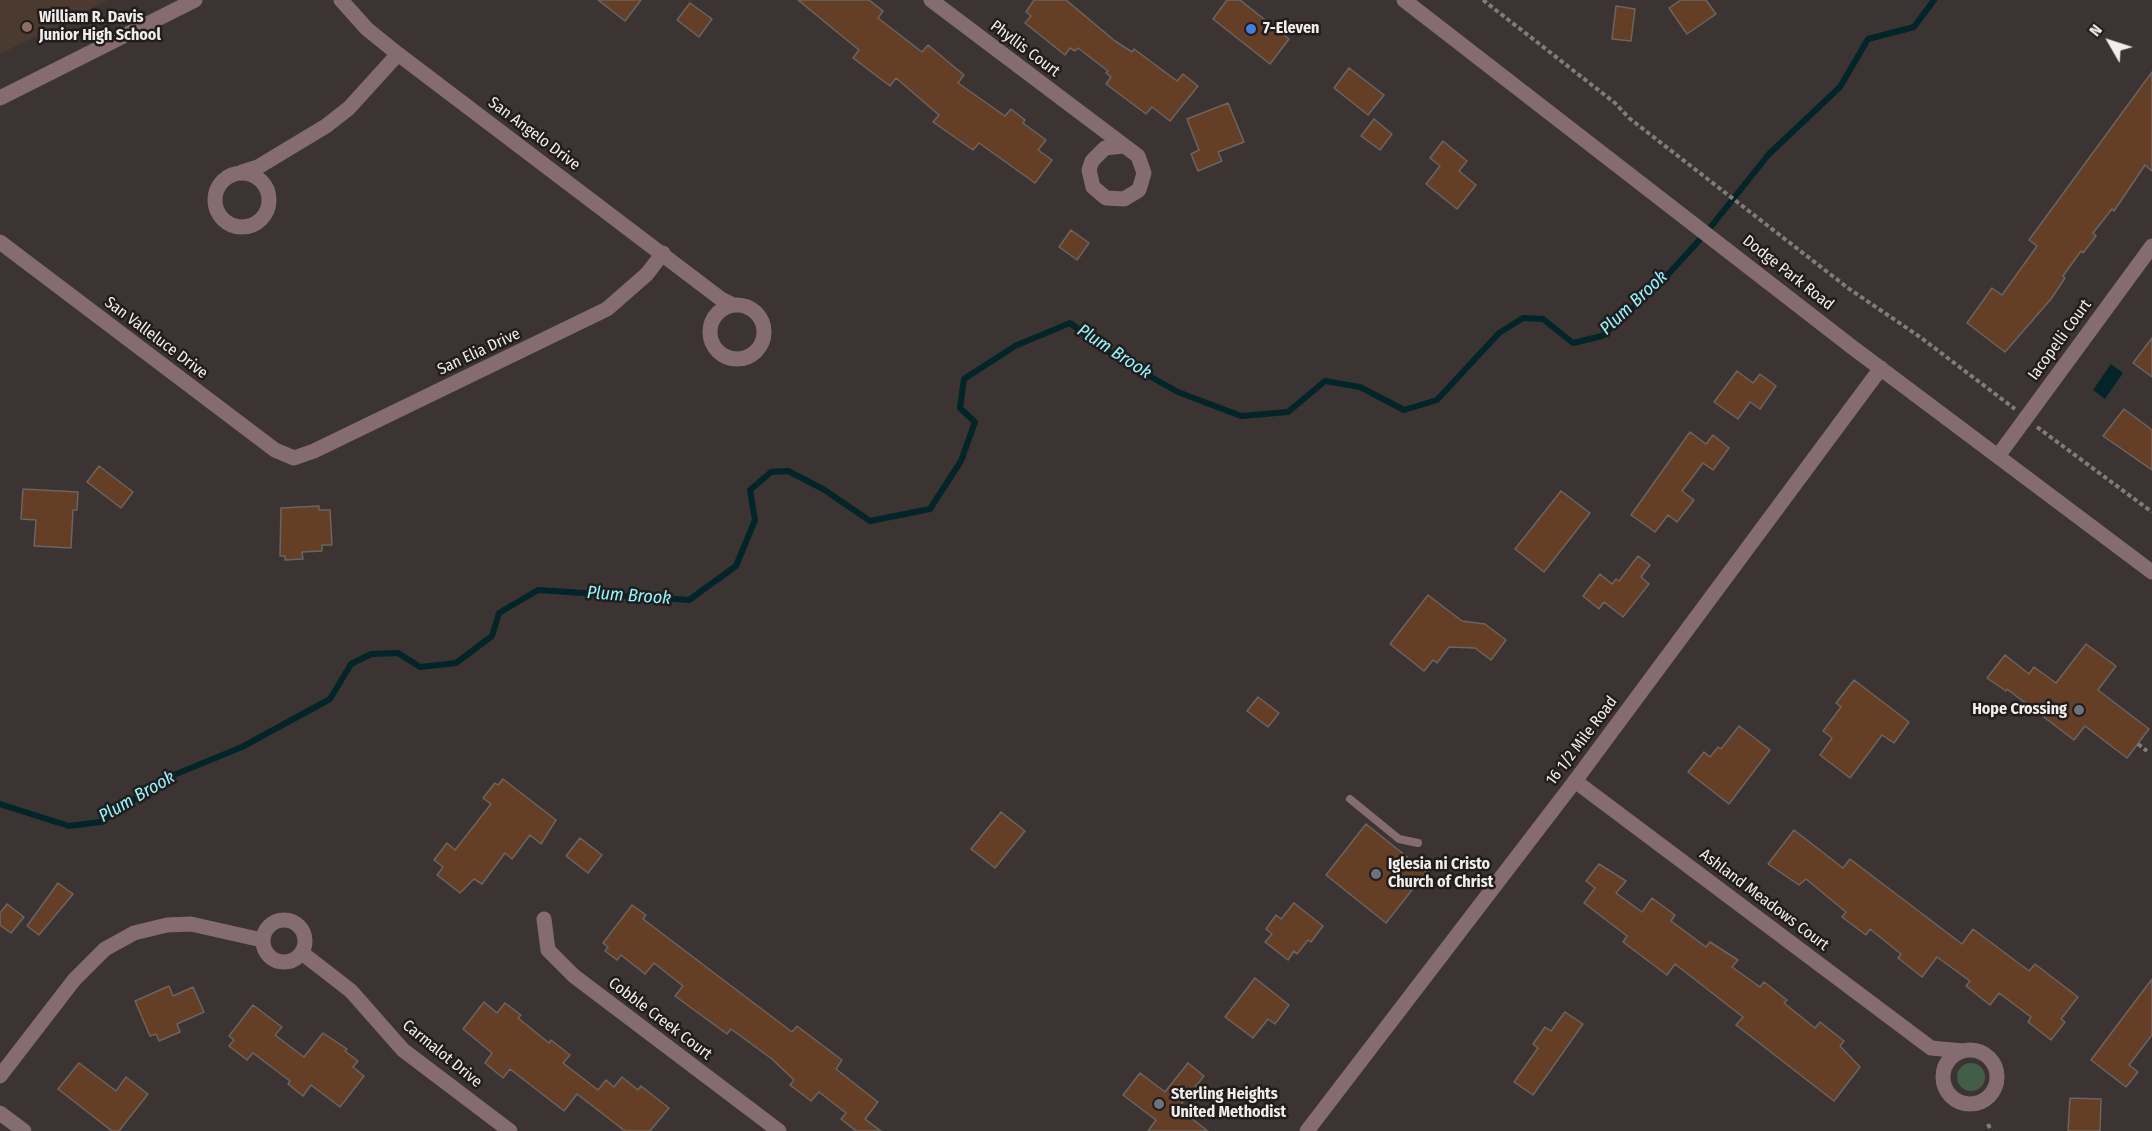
<!DOCTYPE html>
<style>
body{margin:0}
#map{position:relative;width:2152px;height:1131px;overflow:hidden;background:#3b3432;font-family:"Fira Sans Condensed",sans-serif}
canvas{display:block}
.north{position:absolute;left:2080px;top:12px;width:60px;height:60px;-webkit-text-stroke:4px #201d1c;paint-order:stroke;rotate:309deg;font-size:16px;font-weight:700;line-height:24px;text-align:center;color:#f1edeb}
.north::after{content:'';display:block;margin:auto;width:21px;height:27px;background:#f1edeb;clip-path:polygon(50% 0,100% 100%,50% 72%,0 100%)}
</style>
<div id="map">
<canvas width="2152" height="1131"></canvas>
<div class="north">N</div>
</div>
<script>
const ctx = document.querySelector('canvas').getContext('2d');
ctx.lineJoin = 'round';
function fill(path, color) {
  ctx.fillStyle = color;
  ctx.fill(path, 'evenodd');
}
function poly(rows) {
  const path = new Path2D();
  for (const r of rows) {
    if (r.length === 3) {
      path.moveTo(r[0] + r[2], r[1]);
      path.arc(r[0], r[1], r[2], 0, 2 * Math.PI);
      continue;
    }
    path.moveTo(r[0], r[1]);
    for (let i = 2; i < r.length; i += 2) path.lineTo(r[i], r[i + 1]);
  }
  return path;
}
function trace(path, color, width, dash) {
  ctx.strokeStyle = color;
  ctx.lineWidth = width;
  ctx.lineCap = dash ? 'butt' : 'round';
  ctx.setLineDash(dash || []);
  ctx.stroke(path);
}
function write(font, color, halo, rows, align = 'center') {
  ctx.font = font + ' "Fira Sans Condensed",sans-serif';
  ctx.lineWidth = 5;
  ctx.setLineDash([]);
  ctx.textBaseline = 'middle';
  ctx.strokeStyle = halo;
  ctx.fillStyle = color;
  for (const [text, x, y, turn = 0] of rows) {
    ctx.save();
    ctx.translate(x, y);
    ctx.rotate((+turn || 0) * Math.PI / 180);
    ctx.textAlign = isNaN(turn) ? turn : align;
    if (halo) ctx.strokeText(text, 0, 0);
    ctx.fillText(text, 0, 0);
    ctx.restore();
  }
}
fill(poly([
 [0,0,108,0,0,54]
]), '#4b3a2f');
fill(poly([
 [1971,1077,14]
]), '#425e48');
fill(poly([
 [2111,364,2123,373,2105,399,2093,390]
]), '#012528');
trace(poly([
 [0,804,69,826,101,822,164,779,242,747,330,699,351,664,371,654,398,653,420,667,456,663,492,636,499,613,538,590,689,600,736,566,755,520,750,490,771,472,788,471,823,489,870,521,930,509,961,461,975,422,960,408,964,379,1015,346,1070,323,1117,358,1178,392,1241,416,1288,412,1325,381,1360,387,1404,410,1437,400,1499,333,1523,318,1543,319,1573,343,1602,336,1661,282,1705,234,1769,154,1840,87,1868,39,1914,27,1934,0]
]), '#012528', 6);
const building = poly([
 [598,0,641,0,625,21,598,0],
 [798,0,869,0,883,11,878,18,922,52,928,45,964,75,958,83,1005,116,1011,109,1025,120,1023,123,1046,140,1038,150,1052,160,1035,183,979,143,973,150,933,122,939,115,896,78,890,86,853,58,859,50,798,0],
 [1034,0,1066,0,1115,41,1132,52,1134,49,1177,81,1183,74,1198,86,1170,121,1152,107,1146,114,1106,84,1111,77,1106,73,1108,71,1078,48,1075,51,1070,48,1065,55,1025,23,1031,16,1026,12,1034,0],
 [1227,0,1240,0,1289,39,1270,64,1213,19,1227,0],
 [1681,0,1706,0,1716,14,1687,34,1669,8,1681,0],
 [690,3,712,19,699,37,677,20,690,3],
 [1616,6,1635,9,1631,41,1612,39,1616,6],
 [1349,68,1384,95,1368,115,1334,88,1349,68],
 [2152,72,2152,171,2145,165,2114,211,2112,209,2093,233,2096,236,2083,253,2081,251,2063,276,2065,278,2051,299,2005,352,1967,323,1992,288,2002,295,2037,246,2029,240,2152,72],
 [1228,103,1244,142,1218,152,1222,161,1198,171,1191,154,1199,150,1187,119,1228,103],
 [1374,119,1392,134,1380,150,1361,136,1374,119],
 [1443,141,1467,161,1459,171,1476,185,1457,209,1426,184,1440,166,1430,158,1443,141],
 [1071,230,1089,243,1077,260,1059,247,1071,230],
 [2152,338,2152,377,2133,363,2152,338],
 [1737,371,1753,383,1760,374,1776,386,1760,409,1750,402,1738,419,1714,402,1737,371],
 [2124,409,2152,430,2152,470,2103,436,2124,409],
 [1690,432,1706,444,1713,435,1729,448,1713,470,1703,463,1682,491,1694,500,1677,522,1668,515,1655,532,1631,515,1690,432],
 [99,466,133,492,121,508,87,482,99,466],
 [23,489,78,492,77,510,73,510,71,548,34,546,36,520,21,519,23,489],
 [1561,491,1590,513,1544,572,1515,549,1561,491],
 [319,506,319,510,330,510,332,545,322,545,322,551,302,552,303,559,285,560,285,556,280,556,281,508,319,506],
 [1638,556,1650,565,1641,577,1649,584,1623,617,1604,602,1599,609,1583,596,1600,574,1612,584,1616,579,1619,581,1638,556],
 [1428,595,1462,621,1485,624,1506,640,1491,660,1475,648,1449,647,1437,663,1433,660,1424,671,1390,644,1428,595],
 [2086,644,2116,666,2098,690,2149,729,2127,758,2085,726,2074,740,2007,689,2006,691,1987,678,2005,655,2029,674,2034,667,2056,683,2086,644],
 [1854,680,1909,722,1894,743,1882,735,1850,778,1820,755,1832,738,1823,731,1841,707,1836,703,1854,680],
 [1258,697,1279,713,1268,727,1247,711,1258,697],
 [1739,726,1770,750,1729,804,1688,772,1704,752,1710,757,1718,747,1721,749,1739,726],
 [503,779,556,820,541,844,530,835,512,859,505,853,482,884,474,879,460,893,437,875,443,867,434,860,447,843,455,850,491,804,483,798,495,783,498,785,503,779],
 [1001,812,1025,831,995,868,971,849,1001,812],
 [1366,824,1426,872,1386,923,1326,875,1366,824],
 [1794,830,1843,868,1850,859,1962,944,1973,929,2029,971,2035,964,2078,997,2061,1019,2065,1022,2051,1040,2028,1022,2031,1017,1999,993,1990,1005,1966,986,1970,981,1937,957,1922,977,1898,958,1901,954,1870,929,1866,935,1842,917,1846,912,1806,879,1799,885,1768,864,1794,830],
 [580,838,602,855,588,873,566,856,580,838],
 [1599,864,1626,881,1616,893,1642,912,1652,898,1675,915,1671,921,1706,947,1710,942,1738,960,1732,967,1760,987,1764,982,1787,1000,1784,1003,1815,1028,1820,1022,1844,1041,1840,1046,1860,1067,1834,1101,1736,1025,1743,1017,1675,964,1667,975,1623,942,1627,936,1584,903,1595,888,1586,881,1599,864],
 [58,883,73,894,39,935,27,926,58,883],
 [1294,903,1323,926,1311,942,1308,940,1297,954,1294,951,1288,960,1265,942,1272,934,1266,929,1276,915,1281,919,1294,903],
 [7,904,24,917,11,933,0,925,0,913,7,904],
 [632,905,646,915,643,919,792,1032,797,1026,842,1060,836,1069,878,1102,865,1119,881,1131,856,1131,841,1119,846,1113,819,1092,811,1101,790,1085,794,1080,772,1059,731,1029,727,1034,675,996,683,986,654,963,645,974,621,955,617,960,605,951,608,947,603,943,632,905],
 [1255,978,1289,1005,1275,1024,1268,1019,1253,1038,1225,1017,1255,978],
 [2152,979,2152,1035,2129,1065,2138,1072,2126,1087,2091,1060,2152,979],
 [169,986,173,996,193,987,204,1012,177,1024,180,1032,159,1041,156,1034,150,1036,135,1001,169,986],
 [484,1002,497,1013,505,1003,521,1015,518,1018,549,1043,551,1040,570,1055,563,1063,598,1090,606,1080,614,1087,622,1077,638,1090,641,1086,669,1108,650,1131,625,1131,577,1094,564,1111,510,1069,503,1078,485,1063,492,1053,463,1029,484,1002],
 [253,1005,282,1027,275,1035,304,1057,323,1033,347,1049,345,1051,358,1061,353,1067,364,1076,340,1107,311,1085,303,1096,288,1084,290,1081,253,1053,247,1060,229,1046,234,1040,229,1036,253,1005],
 [1565,1012,1583,1024,1533,1095,1514,1082,1538,1048,1533,1044,1545,1027,1551,1031,1565,1012],
 [79,1063,116,1091,126,1077,148,1094,119,1131,112,1131,58,1089,79,1063],
 [1188,1063,1204,1076,1178,1108,1208,1131,1148,1131,1156,1120,1123,1095,1140,1073,1165,1092,1188,1063],
 [2070,1098,2101,1099,2100,1131,2068,1131,2070,1098]
]);
fill(building, '#653f25');
trace(building, '#6b6460', 1.5);
trace(poly([
 [1483,0,1615,103,1629,118,1848,288,1920,337,2015,409],
 [2037,427,2152,512],
 [2138,744,2147,751],
 [1988,1124,1991,1131]
]), '#817b79', 4, [4.5, 3]);
trace(poly([
 [1350,799,1399,839,1418,843]
]), '#846c70', 8);
trace(poly([
 [341,0,367,29,398,54,721,299,733,305],
 [931,0,1138,156,1144,173,1139,190,1124,199,1106,198,1093,187,1089,170,1092,161,1105,148,1123,146],
 [242,172,258,167,326,126,349,108,398,54],
 [242,200,27],
 [0,242,275,450,294,458,314,451,607,309,647,274,663,253],
 [737,332,27],
 [1998,456,2152,246],
 [1575,781,1931,1048,1963,1051],
 [544,919,548,950,574,976,779,1131],
 [284,941,21],
 [302,953,351,991,403,1050,510,1131],
 [1970,1077,27],
 [0,1076,74,980,105,949,134,933,167,925,191,924,262,940],
 [0,1113,24,1131]
]), '#846c70', 15);
trace(poly([
 [1404,0,1852,347,2152,572],
 [0,98,195,0],
 [1307,1131,1575,781,1881,368]
]), '#846c70', 15);
for (const [x, y, r, color] of [
 [27,27,6,"#8d6e63"],
 [1251,29,6,"#3f7fe0"],
 [2079,710,6,"#6b7280"],
 [1376,874,6,"#6b7280"],
 [1159,1104,6,"#6b7280"]
]) {
  const dot = new Path2D();
  dot.arc(x, y, r, 0, 2 * Math.PI);
  ctx.fillStyle = color;
  ctx.fill(dot);
  trace(dot, '#201d1c', 2);
}
write('bold 16px', '#f1edeb', '#201d1c', [
 ["William R. Davis",39,18],
 ["Junior High School",39,36],
 ["7-Eleven",1263,29],
 ["Hope Crossing",2067,710,"right"],
 ["Iglesia ni Cristo",1388,865],
 ["Church of Christ",1388,883],
 ["Sterling Heights",1171,1095],
 ["United Methodist",1171,1113]
], 'left');
write('16px', '#f1edeb', '#201d1c', [
 ["Phyllis Court",1025,49,37],
 ["San Angelo Drive",534,134,37],
 ["Dodge Park Road",1788,273,38],
 ["San Valleluce Drive",156,338,37],
 ["Iacopelli Court",2060,340,-54],
 ["San Elia Drive",479,352,-25],
 ["16 1/2 Mile Road",1582,741,-53],
 ["Ashland Meadows Court",1764,900,37],
 ["Cobble Creek Court",660,1019,37],
 ["Carmalot Drive",442,1054,39]
]);
write('italic 18px', '#90f6ff', '#201d1c', [
 ["Plum Brook",1634,303,-43],
 ["Plum Brook",1114,352,33],
 ["Plum Brook",629,596,4],
 ["Plum Brook",137,797,-30]
]);
</script>
